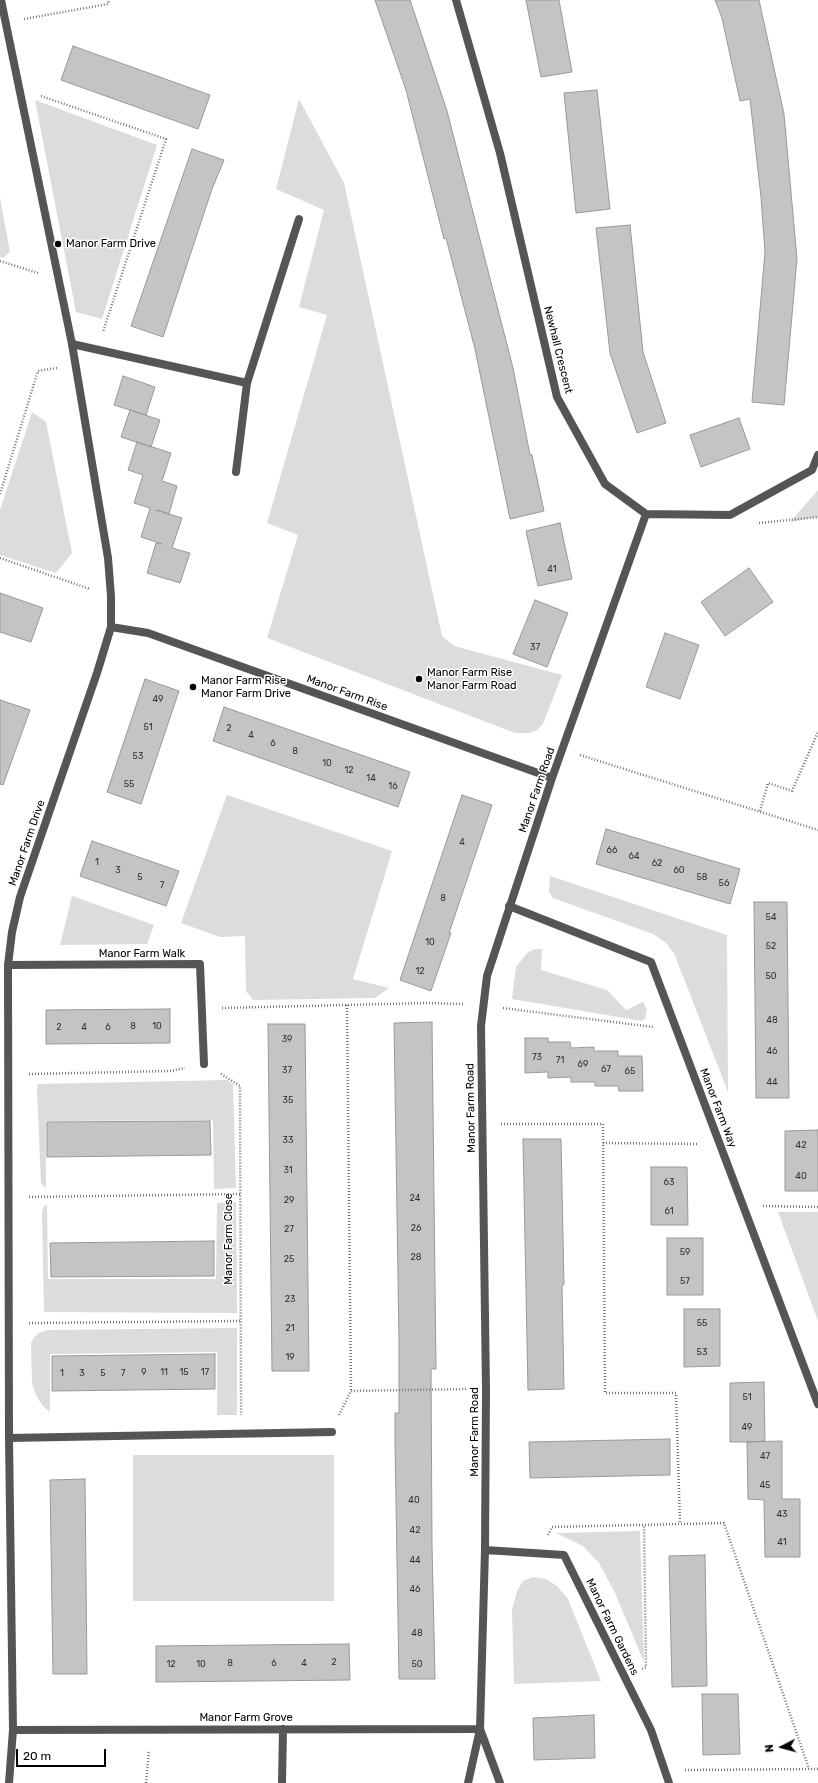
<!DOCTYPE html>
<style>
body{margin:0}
#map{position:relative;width:818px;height:1783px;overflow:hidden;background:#fff;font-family:Rubik,sans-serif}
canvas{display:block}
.north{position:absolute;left:762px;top:1727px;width:40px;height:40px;-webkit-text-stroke:3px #fff;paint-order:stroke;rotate:264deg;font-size:11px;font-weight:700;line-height:16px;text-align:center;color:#000}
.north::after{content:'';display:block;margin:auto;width:14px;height:18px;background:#000;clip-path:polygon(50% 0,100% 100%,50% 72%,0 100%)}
.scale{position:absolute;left:16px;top:1749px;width:90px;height:18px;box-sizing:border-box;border:2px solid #000;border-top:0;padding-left:5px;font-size:12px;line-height:14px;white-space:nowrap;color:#000;-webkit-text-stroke:3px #fff;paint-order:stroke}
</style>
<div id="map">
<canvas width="818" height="1783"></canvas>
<div class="north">N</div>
<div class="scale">20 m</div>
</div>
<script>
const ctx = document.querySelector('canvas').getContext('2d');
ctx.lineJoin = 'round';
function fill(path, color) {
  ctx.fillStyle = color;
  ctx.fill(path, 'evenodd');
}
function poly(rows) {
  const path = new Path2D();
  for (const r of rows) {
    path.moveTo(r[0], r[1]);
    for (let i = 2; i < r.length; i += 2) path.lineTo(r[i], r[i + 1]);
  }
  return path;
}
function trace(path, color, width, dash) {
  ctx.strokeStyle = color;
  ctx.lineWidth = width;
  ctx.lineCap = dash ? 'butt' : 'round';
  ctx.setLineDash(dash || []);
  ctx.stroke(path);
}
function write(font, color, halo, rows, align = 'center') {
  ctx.font = font + ' Rubik,sans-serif';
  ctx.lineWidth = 3;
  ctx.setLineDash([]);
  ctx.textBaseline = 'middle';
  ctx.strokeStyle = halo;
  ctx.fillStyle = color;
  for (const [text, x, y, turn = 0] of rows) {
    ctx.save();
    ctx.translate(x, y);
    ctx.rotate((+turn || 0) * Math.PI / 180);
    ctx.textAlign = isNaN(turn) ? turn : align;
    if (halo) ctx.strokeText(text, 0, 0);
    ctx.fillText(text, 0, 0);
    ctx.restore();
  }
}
fill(poly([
 [299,99,344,183,442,636,454,646,562,675,543,724,537,730,530,733,515,733,267,638,298,535,267,523,327,315,299,307,324,210,276,189],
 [35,100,157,145,102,319,76,312],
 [0,198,10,252,3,258,0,257],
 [32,412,46,422,72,553,56,573,0,555,0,510],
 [818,490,818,517,790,522],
 [227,795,392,851,353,979,389,988,375,998,253,1000,246,991,245,936,220,937,181,923],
 [550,876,727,935,728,1092,674,953,665,942,653,934,553,898,549,892],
 [72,896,154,925,147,944,60,945],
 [536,949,542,949,541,970,607,990,626,1010,643,1002,647,1010,645,1019,642,1021,512,999,516,967,528,952],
 [227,1080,233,1084,236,1188,214,1189,213,1120,46,1121,46,1188,41,1184,37,1090,38,1084],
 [236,1202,237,1313,44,1312,42,1211,44,1206,47,1205,48,1279,216,1279,217,1203],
 [778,1212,818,1212,818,1321],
 [237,1328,237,1415,217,1415,217,1352,50,1354,50,1412,43,1406,37,1397,32,1384,31,1343,34,1337,39,1333,47,1330],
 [133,1455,334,1455,334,1601,133,1601],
 [640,1531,644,1662,615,1593,599,1563,583,1546,556,1533],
 [533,1577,546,1579,557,1586,568,1599,601,1681,514,1684,512,1610,517,1591,523,1581]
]), '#dcdcdc');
const building = poly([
 [375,0,410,0,447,111,513,368,530,455,532,455,544,511,510,519,475,349,457,280,446,238,444,239,406,90,375,0],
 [526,0,559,0,572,72,541,77,526,0],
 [715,0,759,0,784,114,797,259,784,405,752,402,765,252,761,197,750,99,740,101,722,18,715,0],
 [73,46,210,95,198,129,61,80,73,46],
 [597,90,610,209,576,213,564,93,597,90],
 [192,149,224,160,212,189,163,337,131,326,192,149],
 [630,225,643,352,666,423,637,433,610,353,596,228,630,225],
 [123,376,155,387,146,415,114,405,123,376],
 [130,410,160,420,151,447,121,437,130,410],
 [739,418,750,449,701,467,690,435,739,418],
 [137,442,171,453,162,481,177,486,169,514,156,510,182,518,172,548,190,553,180,583,147,573,156,543,162,544,141,537,150,508,134,503,143,475,128,470,137,442],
 [560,523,572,579,538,586,526,531,560,523],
 [749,568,773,602,725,636,701,602,749,568],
 [0,593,43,608,31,642,0,632,0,593],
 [535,600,568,613,547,667,513,654,535,600],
 [665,633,699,645,680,699,646,687,665,633],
 [145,679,179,691,141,804,107,792,145,679],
 [0,700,30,710,3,785,0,784,0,700],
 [224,707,410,772,398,807,213,741,224,707],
 [462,795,492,805,449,933,451,933,431,991,400,980,462,795],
 [606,829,740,869,730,904,596,864,606,829],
 [92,841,179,871,166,906,80,876,92,841],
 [754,902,787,902,789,1098,756,1098,754,902],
 [170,1009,170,1043,46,1044,46,1010,170,1009],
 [432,1022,436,1369,431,1369,432,1545,435,1679,399,1679,395,1444,395,1413,399,1413,399,1340,394,1023,432,1022],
 [268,1024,305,1024,309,1371,272,1371,268,1024],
 [525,1038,548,1038,548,1042,570,1042,571,1048,594,1047,594,1051,618,1051,618,1056,642,1056,643,1091,619,1091,618,1086,595,1086,595,1082,571,1082,571,1077,548,1078,548,1072,525,1073,525,1038],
 [210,1121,211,1155,47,1157,47,1122,210,1121],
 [818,1130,818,1191,785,1191,785,1131,818,1130],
 [523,1139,561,1139,564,1285,562,1285,564,1389,528,1390,523,1139],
 [651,1167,687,1167,688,1225,651,1225,651,1167],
 [667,1238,703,1238,703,1295,667,1295,667,1238],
 [214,1241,214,1276,51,1277,50,1243,214,1241],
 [684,1309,720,1309,720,1366,684,1367,684,1309],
 [215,1354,215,1389,52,1391,52,1356,215,1354],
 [764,1382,765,1441,747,1442,782,1441,782,1499,800,1499,800,1557,765,1557,764,1500,748,1499,747,1442,730,1442,730,1383,764,1382],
 [670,1439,670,1475,530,1478,529,1442,670,1439],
 [85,1479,87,1674,53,1674,50,1480,85,1479],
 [705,1555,707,1686,672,1687,669,1556,705,1555],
 [349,1644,350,1680,156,1682,156,1646,349,1644],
 [702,1694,738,1694,740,1754,703,1755,702,1694],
 [594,1715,595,1758,534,1760,533,1718,594,1715]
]);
fill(building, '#c4c4c4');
trace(building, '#999', 1);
trace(poly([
 [24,19,108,4,109,0],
 [41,96,166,139,103,332],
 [0,261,38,273],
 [0,494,38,371,57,368],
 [759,523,818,517],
 [0,558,90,589],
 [580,755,818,830],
 [760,811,768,783,792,791,818,732],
 [347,1005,351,1391],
 [222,1008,427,1003,465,1004],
 [503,1008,653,1027],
 [29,1074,170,1071,185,1068],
 [221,1074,240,1086,241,1415],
 [501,1124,603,1124,605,1393,676,1393,680,1524],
 [603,1143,698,1144],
 [29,1197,240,1194],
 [763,1206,818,1207],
 [29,1323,240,1321],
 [339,1415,351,1391,467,1389],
 [548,1535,552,1527,724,1523,809,1769],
 [642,1669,646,1667,644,1525],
 [685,1770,818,1769],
 [146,1783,149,1750]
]), '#777', 2.5, [1, 2]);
trace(poly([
 [72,344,247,383,299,219],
 [236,472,247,383],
 [480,1729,500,1783],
 [468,1783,480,1729]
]), '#555', 8);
trace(poly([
 [1,0,72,344,108,558,111,596,111,627,97,673,20,897,12,932,8,965,9,1438,13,1730,9,1783],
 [456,0,500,153,557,397,605,484,646,514,730,515,812,470,818,455],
 [111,627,148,633,552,778],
 [509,906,651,962,818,1404],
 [8,965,200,964,204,1064],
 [9,1438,332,1432],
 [485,1550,564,1555,651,1730,669,1783],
 [13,1730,480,1729,485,1550,486,1389,481,1026,487,976,552,778,646,514],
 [282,1783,283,1729]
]), '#555', 8);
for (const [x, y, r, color] of [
 [58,244,4,"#000"],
 [419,679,4,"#000"],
 [193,687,4,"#000"]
]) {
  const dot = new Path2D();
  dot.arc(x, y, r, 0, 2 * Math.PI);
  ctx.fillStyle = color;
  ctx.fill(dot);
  trace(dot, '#fff', 1.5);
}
write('9px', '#313131', null, [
 ["41",552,569],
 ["37",535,647],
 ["49",158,699],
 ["51",148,727],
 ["2",229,728],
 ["4",251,735],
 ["6",273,743],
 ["8",295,751],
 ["53",138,756],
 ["10",327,763],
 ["12",349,770],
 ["14",371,778],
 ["55",129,784],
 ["16",393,786],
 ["4",462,842],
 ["66",612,850],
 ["64",634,856],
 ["1",97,862],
 ["62",657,863],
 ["3",118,870],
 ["60",679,870],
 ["5",140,877],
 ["58",702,877],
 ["56",724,883],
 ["7",162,885],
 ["8",443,898],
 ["54",771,917],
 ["10",430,942],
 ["52",771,946],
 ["12",420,971],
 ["50",771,976],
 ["48",772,1020],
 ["8",133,1026],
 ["10",157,1026],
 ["2",59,1027],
 ["4",84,1027],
 ["6",108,1027],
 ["39",287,1039],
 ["46",772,1051],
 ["73",537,1057],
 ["71",560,1060],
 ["69",583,1064],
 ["67",606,1069],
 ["37",287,1070],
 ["65",630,1071],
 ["44",772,1082],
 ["35",288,1100],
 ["33",288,1140],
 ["42",801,1145],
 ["31",288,1170],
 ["40",801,1176],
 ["63",669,1182],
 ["24",415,1198],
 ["29",289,1200],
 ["61",669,1211],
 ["26",416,1228],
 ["27",289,1229],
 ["59",685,1252],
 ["28",416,1257],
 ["25",289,1259],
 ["57",685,1281],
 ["23",290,1299],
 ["55",702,1323],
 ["21",290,1328],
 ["53",702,1352],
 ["19",290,1357],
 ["9",144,1372],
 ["11",164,1372],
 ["15",184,1372],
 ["17",205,1372],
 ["1",62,1373],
 ["3",82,1373],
 ["5",103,1373],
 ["7",123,1373],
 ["51",747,1397],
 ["49",747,1427],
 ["47",765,1456],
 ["45",765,1485],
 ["40",414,1500],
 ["43",782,1514],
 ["42",415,1530],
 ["41",782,1542],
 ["44",415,1560],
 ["46",415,1589],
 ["48",417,1633],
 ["2",334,1662],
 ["8",230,1663],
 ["6",274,1663],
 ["4",304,1663],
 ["12",171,1664],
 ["10",201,1664],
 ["50",417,1664]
]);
write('11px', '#000', '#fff', [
 ["Manor Farm Drive",66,244],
 ["Manor Farm Rise",427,673],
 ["Manor Farm Road",427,686],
 ["Manor Farm Rise",201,681],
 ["Manor Farm Drive",201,694]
], 'left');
write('11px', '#000', '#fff', [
 ["Newhall Crescent",558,350,76],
 ["Manor Farm Rise",347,693,20],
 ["Manor Farm Road",537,790,-71],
 ["Manor Farm Drive",27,843,-71],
 ["Manor Farm Walk",142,954],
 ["Manor Farm Road",471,1108,-91],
 ["Manor Farm Way",718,1108,69],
 ["Manor Farm Close",229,1239,-90],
 ["Manor Farm Road",475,1432,-90],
 ["Manor Farm Gardens",612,1627,64],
 ["Manor Farm Grove",246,1718]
]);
</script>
